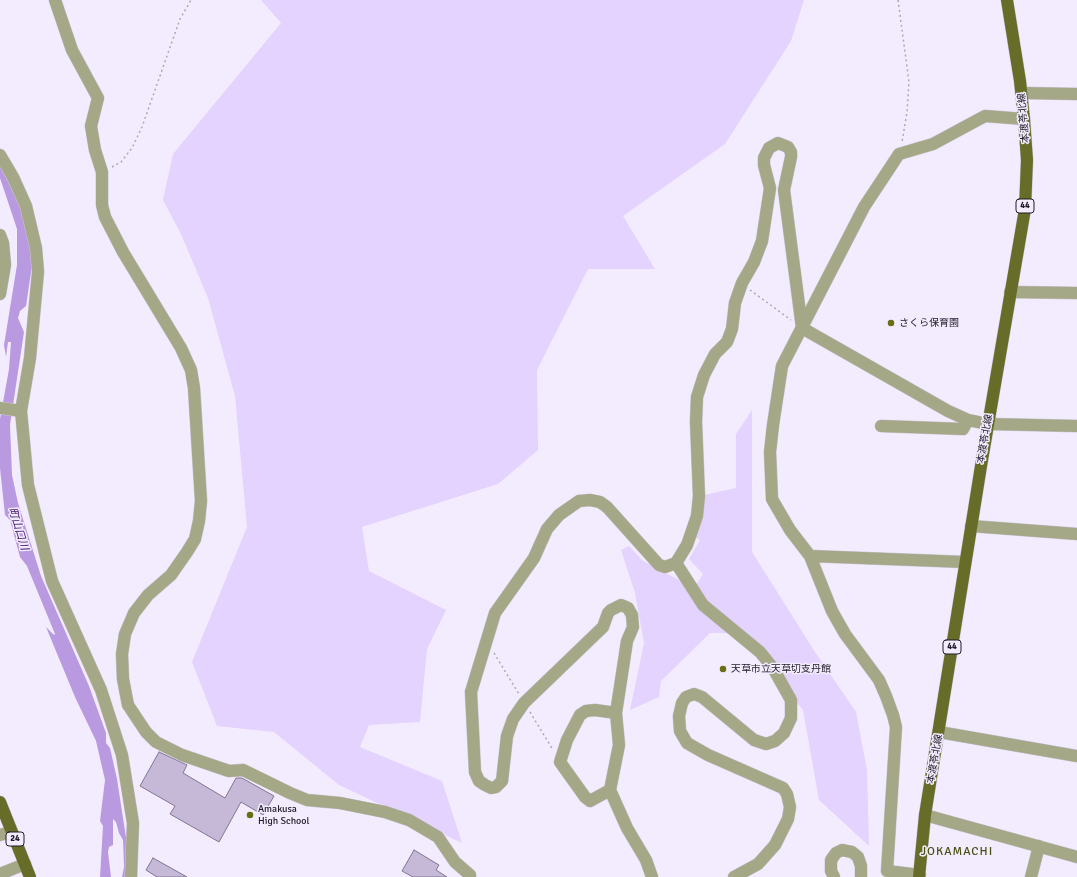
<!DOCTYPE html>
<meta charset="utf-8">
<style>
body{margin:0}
canvas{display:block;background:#f3ecff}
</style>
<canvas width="1077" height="877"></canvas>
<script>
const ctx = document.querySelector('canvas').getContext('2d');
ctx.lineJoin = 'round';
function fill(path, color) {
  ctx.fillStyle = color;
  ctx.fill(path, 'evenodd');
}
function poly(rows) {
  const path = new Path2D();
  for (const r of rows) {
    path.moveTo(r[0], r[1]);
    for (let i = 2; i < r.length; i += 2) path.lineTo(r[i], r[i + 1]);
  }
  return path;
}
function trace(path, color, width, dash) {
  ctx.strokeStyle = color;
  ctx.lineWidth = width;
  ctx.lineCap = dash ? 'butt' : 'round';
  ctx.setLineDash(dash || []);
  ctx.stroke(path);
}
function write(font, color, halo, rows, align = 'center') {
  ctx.font = font + ' Signika,"Noto Sans JP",sans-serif';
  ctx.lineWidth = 3;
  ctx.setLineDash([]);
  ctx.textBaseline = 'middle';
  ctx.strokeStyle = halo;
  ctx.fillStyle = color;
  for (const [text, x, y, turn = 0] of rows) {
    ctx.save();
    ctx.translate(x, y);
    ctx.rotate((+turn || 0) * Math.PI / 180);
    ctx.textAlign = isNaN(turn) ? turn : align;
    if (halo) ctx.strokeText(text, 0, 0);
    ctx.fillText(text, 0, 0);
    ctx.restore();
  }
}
fill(poly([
 [261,0,804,0,791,41,725,144,623,216,655,269,588,269,537,370,538,450,498,484,362,527,369,571,446,610,427,649,420,722,369,725,360,747,442,781,462,843,339,785,274,732,217,726,192,662,247,527,235,396,208,298,181,234,163,200,173,154,281,23],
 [752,410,752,552,815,652,856,712,867,770,869,846,819,800,803,710,736,633,710,633,661,681,659,697,630,710,644,643,635,593,621,550,629,546,643,561,694,588,703,574,689,559,700,540,688,533,704,495,736,488,736,434]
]), '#e4d2ff');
fill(poly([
 [0,163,22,207,33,259,26,306,20,311,18,318,24,332,10,425,12,475,18,503,41,576,89,686,106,733,106,743,110,748,117,779,129,857,127,877,122,877,124,867,123,840,119,833,116,822,113,819,113,845,109,847,108,852,111,877,100,877,103,826,100,821,105,780,96,741,75,697,46,627,54,635,55,634,27,566,20,557,10,520,5,515,0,468,0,419,9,369,11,342,8,342,6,357,4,345,17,265,17,229,0,178]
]), '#b99ae1');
const building = poly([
 [159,752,187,765,183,773,225,798,236,778,242,778,274,796,263,815,241,802,219,842,170,814,175,806,140,786,159,752],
 [414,850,439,865,436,870,447,877,413,877,402,871,414,850],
 [153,858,187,877,157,877,146,870,153,858]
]);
fill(building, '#c6b9d8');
trace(building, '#817692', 1);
const minor = poly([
 [55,0,72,50,98,98,91,126,95,150,102,172,102,205,105,217,123,252,181,348,191,370,194,388,201,501,199,521,195,539,187,552,171,575,148,595,134,613,125,634,122,654,123,679,128,705,146,732,156,742,182,755,229,771,243,770,290,793,307,800,340,803,385,812,409,820,438,837,455,862,470,875,470,877],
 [1022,93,1077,94],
 [0,155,13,177,26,206,36,248,38,272,30,358,21,411,28,485,52,581,101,690,122,755,133,823,131,877],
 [0,235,3,243,5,265,0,294],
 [1010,292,1077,293],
 [802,328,948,411,968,420,988,424,1077,426],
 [0,408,21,411],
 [881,426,963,429,968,420],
 [971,526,1077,534],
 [810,556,965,562],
 [676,563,703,605,760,652,773,668,791,700,791,718,784,733,775,741,766,744,754,740,702,697,694,694,686,697,682,703,679,716,680,731,687,743,708,755,783,788,787,794,790,807,788,819,775,845,758,864,734,877],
 [939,732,1077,756],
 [610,790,590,801,585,797,560,762,567,740,580,715,586,711,595,710,616,713],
 [925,815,1077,857],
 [0,835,12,832],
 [0,874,25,864],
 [920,875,887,871,896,727,893,715,886,696,879,680,845,634,832,611,810,556,790,530,772,499,770,452,773,425,782,366,864,207,899,154,933,144,985,116,1024,119],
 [652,877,646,860,627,828,610,790,619,745,616,713,627,641,633,627,632,615,628,608,621,605,611,610,608,613,603,627,524,703,513,719,507,736,502,781,496,787,491,788,485,785,479,781,475,772,471,692,495,613,534,558,547,529,559,515,579,501,590,500,600,502,607,507,659,565,665,567,676,563,687,545,697,516,699,496,696,422,697,397,704,375,715,354,727,342,732,329,735,303,742,283,754,262,762,241,770,188,764,165,764,158,769,148,778,143,788,147,791,152,791,157,784,190,802,328],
 [834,877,831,871,831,860,836,853,842,850,852,852,858,857,861,866,861,877],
 [1031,877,1039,846]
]);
const major = poly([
 [0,802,30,877],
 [919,877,925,815,981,466,1025,209,1027,160,1024,119,1020,81,1007,0]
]);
trace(minor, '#cdc6d8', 13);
trace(major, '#cdc6d8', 13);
trace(poly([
 [898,0,909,82,907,112,902,142],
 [112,167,121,162,132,148,142,127,180,19,191,0],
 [750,290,791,320],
 [494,653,519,694],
 [530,712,553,750]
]), '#ada7b8', 1.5, [2, 3]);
trace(minor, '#a5a886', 12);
trace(major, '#686c29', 12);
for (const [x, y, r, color] of [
 [891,323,4,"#6a6e13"],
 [723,669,4,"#6a6e13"],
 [250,815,4,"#6a6e13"]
]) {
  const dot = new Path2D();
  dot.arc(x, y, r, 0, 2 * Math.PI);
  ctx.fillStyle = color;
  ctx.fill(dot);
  trace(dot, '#f3ecff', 1.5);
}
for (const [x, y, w] of [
 [1025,206,18],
 [952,647,18],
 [15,839,18]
]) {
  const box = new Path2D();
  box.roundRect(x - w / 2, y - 7, w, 14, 3);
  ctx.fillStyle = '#f3ecff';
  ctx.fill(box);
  trace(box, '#201b26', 1);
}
write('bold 9px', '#201b26', null, [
 ["44",1025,206],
 ["44",952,647],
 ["24",15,839]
]);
write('10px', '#201b26', '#f3ecff', [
 ["本渡苓北線",1024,118,-95],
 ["本渡苓北線",985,439,-80],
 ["本渡苓北線",935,759,-80]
]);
write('10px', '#201b26', '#f3ecff', [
 ["さくら保育園",899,323],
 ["天草市立天草切支丹館",731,669],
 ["Amakusa",258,809],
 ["High School",258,821]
], 'left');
write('italic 11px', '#43176a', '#f3ecff', [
 ["町山口川",18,529,73]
]);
ctx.letterSpacing = '1px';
write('12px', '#4c4f14', '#f3ecff', [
 ["JOKAMACHI",957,852]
]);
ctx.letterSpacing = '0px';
</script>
